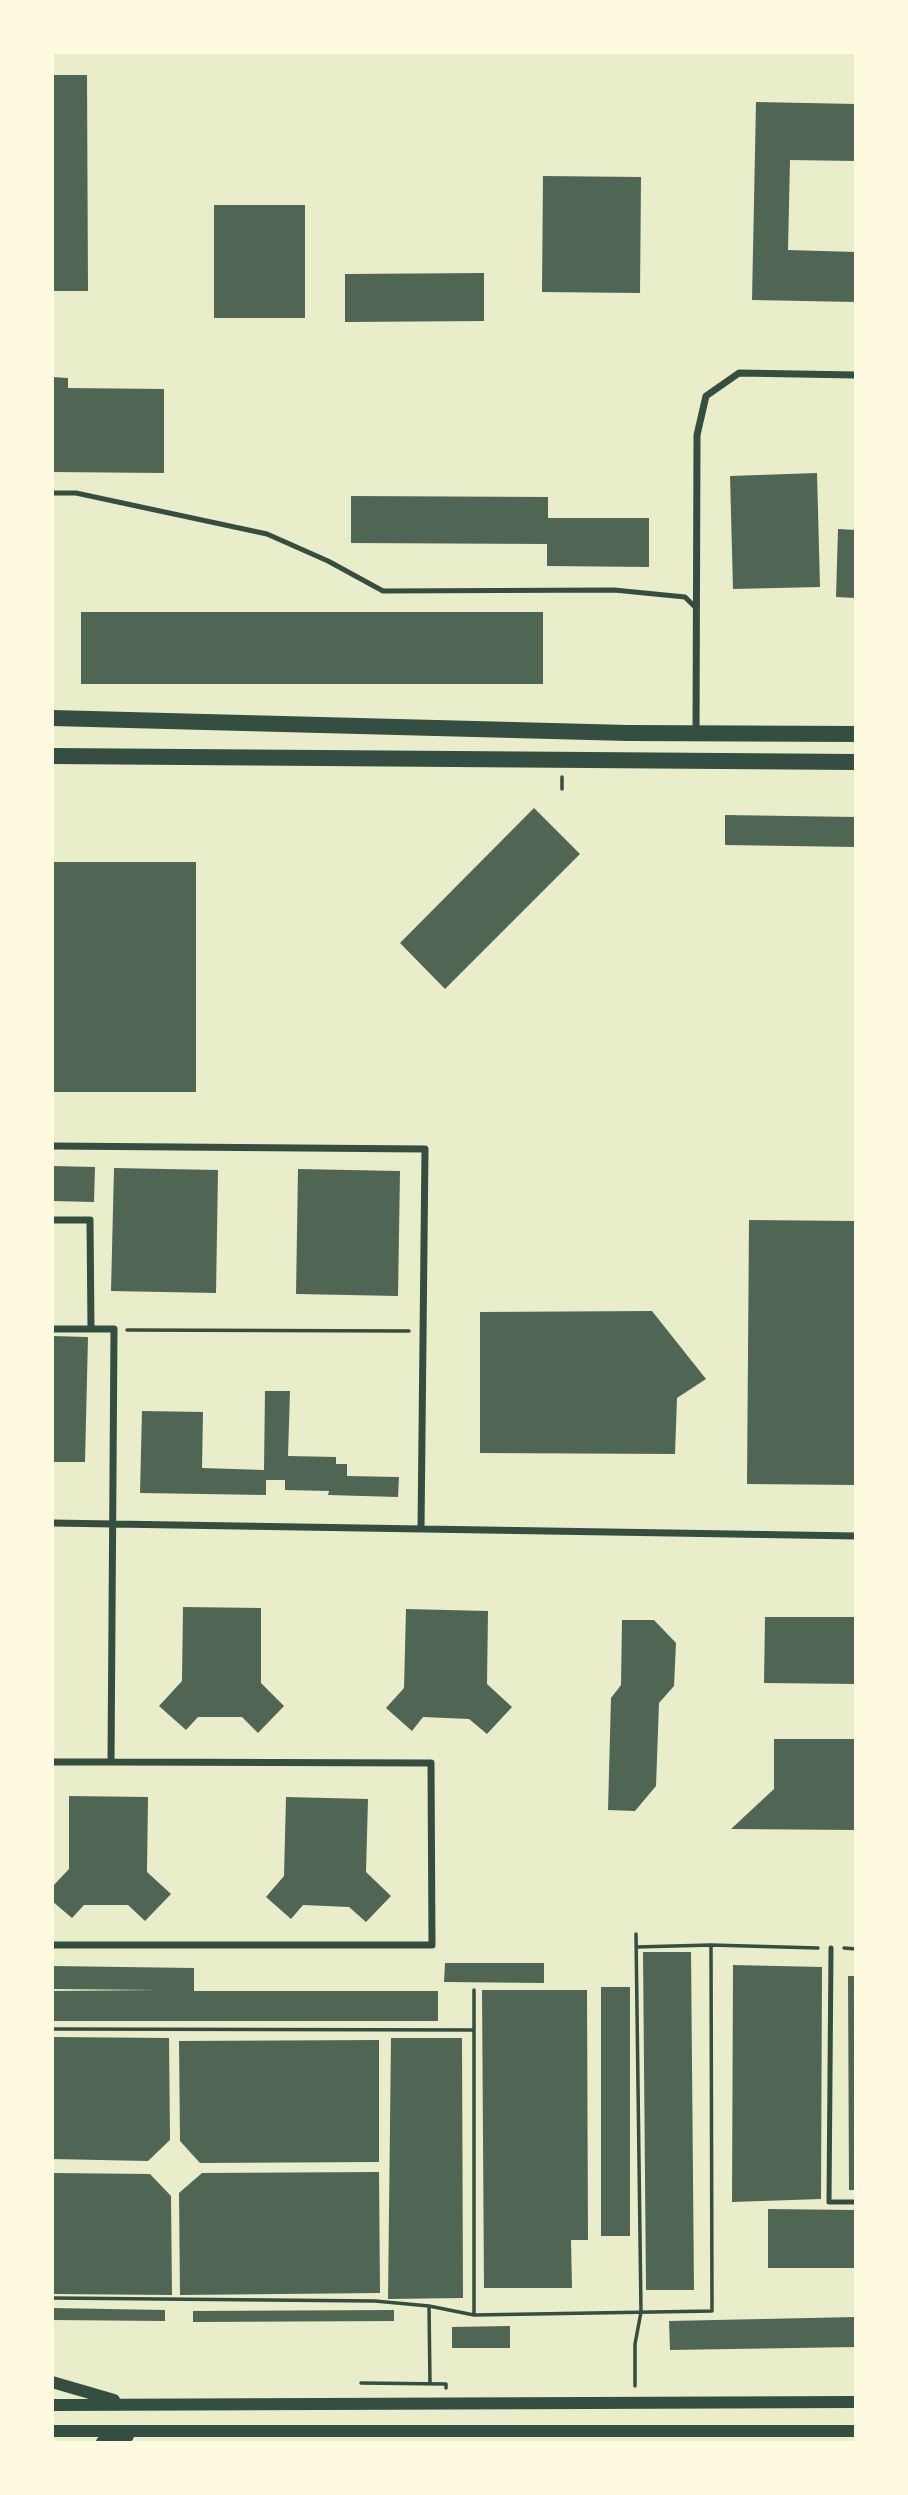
<!DOCTYPE html>
<style>
body{margin:0}
#map{position:relative;width:908px;height:2495px;overflow:hidden;background:#e9edc9;font-family:"Varela Round",sans-serif}
canvas{display:block}
.frame{position:absolute;inset:0;border:54px solid #fefae0;pointer-events:none}
</style>
<div id="map">
<canvas width="908" height="2495"></canvas>
<div class="frame"></div>
</div>
<script>
const ctx = document.querySelector('canvas').getContext('2d');
ctx.lineJoin = 'round';
function fill(path, color) {
  ctx.fillStyle = color;
  ctx.fill(path, 'evenodd');
}
function poly(rows) {
  const path = new Path2D();
  for (const r of rows) {
    path.moveTo(r[0], r[1]);
    for (let i = 2; i < r.length; i += 2) path.lineTo(r[i], r[i + 1]);
  }
  return path;
}
function trace(path, color, width, dash) {
  ctx.strokeStyle = color;
  ctx.lineWidth = width;
  ctx.lineCap = dash ? 'butt' : 'round';
  ctx.setLineDash(dash || []);
  ctx.stroke(path);
}
fill(poly([
 [52,75,87,75,88,291,52,291],
 [756,102,856,104,856,161,790,160,788,250,856,252,856,302,752,300],
 [543,176,641,177,640,293,542,292],
 [214,205,305,205,305,318,214,318],
 [484,273,484,321,345,322,345,274],
 [52,377,68,378,68,388,164,389,164,473,52,472],
 [817,473,820,587,733,589,730,476],
 [351,496,548,497,548,518,649,518,649,567,547,566,547,544,351,543],
 [838,529,856,530,856,598,836,597],
 [81,612,543,612,543,684,81,684],
 [534,808,580,854,445,989,400,943],
 [725,815,856,817,856,847,725,845],
 [52,862,196,862,196,1092,52,1092],
 [52,1166,95,1167,94,1202,52,1201],
 [114,1168,218,1170,216,1293,111,1291],
 [298,1169,400,1171,398,1296,296,1294],
 [749,1220,856,1221,856,1485,747,1484],
 [652,1311,706,1379,677,1398,675,1454,480,1453,480,1312],
 [52,1336,88,1337,85,1462,52,1462],
 [265,1391,290,1391,288,1456,336,1457,336,1464,347,1464,347,1476,399,1477,398,1497,328,1495,329,1491,285,1490,285,1480,266,1480,266,1495,140,1493,142,1411,203,1412,202,1468,264,1470],
 [183,1607,261,1608,261,1683,284,1706,258,1733,242,1717,198,1717,186,1730,159,1706,182,1681],
 [406,1609,488,1611,487,1684,512,1707,487,1734,469,1719,423,1717,412,1731,386,1708,404,1688],
 [765,1617,856,1617,856,1684,764,1683],
 [622,1620,654,1620,676,1643,674,1686,659,1703,656,1786,635,1811,608,1810,611,1698,621,1685],
 [774,1739,856,1739,856,1830,731,1829,774,1789],
 [69,1796,148,1797,147,1872,171,1894,145,1921,128,1905,84,1905,72,1918,52,1901,52,1887,69,1869],
 [286,1797,368,1799,366,1872,391,1896,366,1922,349,1907,303,1905,291,1919,266,1897,284,1876],
 [643,1952,691,1952,694,2290,646,2290],
 [445,1963,544,1963,544,1983,444,1982],
 [733,1965,822,1967,821,2199,732,2202],
 [52,1966,194,1968,194,1991,438,1991,438,2021,52,2021,52,1991,159,1990,52,1989],
 [848,1976,856,1976,856,2190,849,2190],
 [601,1987,630,1987,630,2236,601,2236],
 [482,1990,587,1990,588,2240,571,2240,572,2288,484,2288],
 [52,2037,169,2038,170,2140,148,2161,52,2159],
 [391,2038,462,2038,463,2298,388,2299],
 [379,2040,379,2162,200,2163,180,2141,179,2041],
 [379,2172,380,2293,180,2295,179,2193,202,2173],
 [52,2173,150,2174,171,2196,172,2295,52,2294],
 [768,2209,856,2210,856,2268,768,2268],
 [52,2308,165,2310,165,2321,52,2320],
 [394,2310,394,2321,193,2322,193,2311],
 [856,2317,856,2347,670,2350,669,2321],
 [510,2326,510,2348,452,2348,452,2327]
]), '#4f6655');
trace(poly([
 [562,789,562,777],
 [127,1330,409,1331],
 [636,1947,711,1945,818,1948],
 [844,1948,856,1949],
 [474,1990,474,2315],
 [52,2029,474,2030],
 [52,2298,375,2301,429,2306,474,2315,712,2311,711,1945],
 [429,2306,430,2384],
 [361,2383,446,2384,446,2388],
 [635,2386,635,2344,641,2312,636,1934]
]), '#344e41', 3.5);
trace(poly([
 [52,493,76,493,267,534,328,561,383,591,614,590,685,597,696,608],
 [831,1948,829,2202,856,2202]
]), '#344e41', 5);
trace(poly([
 [696,733,697,435,706,396,739,373,856,375],
 [52,1146,425,1149,421,1528],
 [52,1220,90,1220,91,1329],
 [52,1329,114,1329,111,1762,431,1763,432,1945,52,1945],
 [52,1523,856,1536],
 [52,1762,111,1762]
]), '#344e41', 7);
trace(poly([
 [52,2382,114,2400],
 [52,2405,856,2402],
 [52,2431,856,2431],
 [102,2442,128,2436]
]), '#344e41', 12);
trace(poly([
 [52,718,628,733,856,734],
 [52,756,856,762]
]), '#344e41', 16);
</script>
